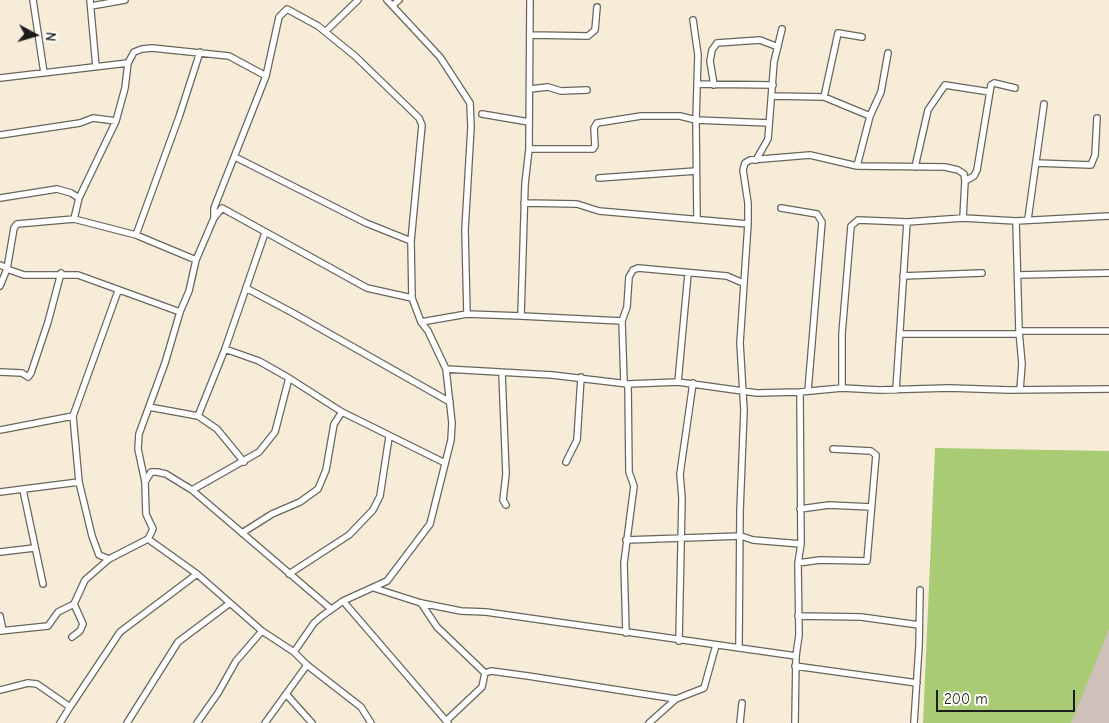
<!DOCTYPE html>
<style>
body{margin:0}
#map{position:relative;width:1109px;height:723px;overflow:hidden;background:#f6ecd8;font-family:"Comic Neue",sans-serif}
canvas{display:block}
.north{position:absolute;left:10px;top:10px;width:50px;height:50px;-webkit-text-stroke:4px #fdfcf7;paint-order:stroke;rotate:96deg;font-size:14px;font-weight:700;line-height:20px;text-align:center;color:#1c1c1c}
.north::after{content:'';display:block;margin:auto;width:18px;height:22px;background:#1c1c1c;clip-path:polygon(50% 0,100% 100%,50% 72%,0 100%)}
.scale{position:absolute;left:936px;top:690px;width:139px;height:22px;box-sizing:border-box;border:2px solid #1c1c1c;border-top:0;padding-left:6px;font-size:15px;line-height:18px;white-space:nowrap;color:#1c1c1c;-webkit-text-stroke:4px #fdfcf7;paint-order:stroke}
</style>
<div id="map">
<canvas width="1109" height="723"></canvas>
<div class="north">N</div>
<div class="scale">200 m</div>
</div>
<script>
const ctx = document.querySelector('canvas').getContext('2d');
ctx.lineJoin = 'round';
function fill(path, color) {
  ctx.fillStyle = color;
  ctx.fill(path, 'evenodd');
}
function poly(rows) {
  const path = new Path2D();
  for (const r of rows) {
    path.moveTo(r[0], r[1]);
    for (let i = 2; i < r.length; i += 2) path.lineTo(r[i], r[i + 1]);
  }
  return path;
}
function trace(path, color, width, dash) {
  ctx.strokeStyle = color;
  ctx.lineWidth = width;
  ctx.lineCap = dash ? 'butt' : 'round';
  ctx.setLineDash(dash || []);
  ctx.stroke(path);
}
fill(poly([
 [1109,503,1109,723,1067,723]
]), '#cfc0ba');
fill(poly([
 [935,448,1109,451,1109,629,1071,723,923,723]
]), '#a8cb74');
const street = poly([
 [33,0,44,73],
 [90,0,96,67],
 [387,0,440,57,470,103,471,127,465,230,467,314],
 [393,5,399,0],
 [91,6,125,0],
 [693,20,698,55,696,120,697,218],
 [326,31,358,0],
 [530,35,588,36,595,30,597,7],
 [0,78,128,63],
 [697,84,773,85],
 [714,85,710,61,712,50,717,43,760,40,778,47],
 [530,89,548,87,561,91,587,90],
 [773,96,824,97,870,116],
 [824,97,838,33,862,37],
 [482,114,529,122],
 [0,135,80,123,93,118,116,121],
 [529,149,593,149,595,146,594,128,597,123,641,116,680,116,696,120,769,123],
 [235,157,366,223,411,241],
 [756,160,768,139,774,62,782,29],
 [1036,163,1091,165,1095,155,1097,118],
 [857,166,870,116,881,92,888,53],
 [915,167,928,110,945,85,990,92],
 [599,178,696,171],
 [965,181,974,176,977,170,991,85,994,83,1015,88],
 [0,198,57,189,71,193,79,198],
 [524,203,577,204,599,211,748,224],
 [781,208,817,214,822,222,808,391],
 [214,218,222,208,367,288,412,298],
 [74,219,79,198,116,121,125,88,128,63,134,52,142,49,152,48,229,56,266,76],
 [1028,219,1044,104],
 [1016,221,1019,331,1022,364,1020,390],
 [136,235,179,117,200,52],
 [0,265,7,268],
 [7,269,24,275,78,275,180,312],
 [1018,275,1109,273],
 [903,276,982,273],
 [0,286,7,269,14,228,17,224,74,219,136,235,196,260],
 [246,288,293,313,450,402],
 [521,316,622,321,627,307,629,277,633,270,638,268,727,276,743,283],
 [622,321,624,383],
 [421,322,467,314,521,316,525,184,529,149,530,0],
 [1019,331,1109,331],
 [901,334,1019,334],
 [225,349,259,361,289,378],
 [446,369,552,375,628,384,678,382,757,393,800,392,842,388,879,390,949,388,1009,390,1109,389],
 [0,372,22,373,28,377,31,373,48,322,61,273],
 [502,373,506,474,503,500,506,505],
 [678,382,688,274],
 [842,388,842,334,851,226,858,220,907,222],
 [896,390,907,222,963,218,1016,221,1109,216],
 [149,407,198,416,217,429,244,462],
 [198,416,225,349,265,233],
 [0,430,73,416],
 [566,462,577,440,581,377],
 [145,482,151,472,157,472,166,474,192,490,259,452,275,432,289,378,342,412,445,463],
 [23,490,43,584],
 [192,490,331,609],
 [0,492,79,482],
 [800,509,829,505,871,507],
 [242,533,272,514,300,502,318,489,326,470,334,424,342,412],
 [626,540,741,536,753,540,801,544],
 [0,552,34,548],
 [109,559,99,555,92,536,79,482,73,416,118,291],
 [798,563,820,560,867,561,876,455,871,451,833,449],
 [289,574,349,535,373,510,380,496,389,437],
 [374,588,421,603,461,611,486,612,796,656],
 [343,601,448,723],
 [421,603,437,627,485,673,491,671,528,676,676,699,704,688,716,645],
 [0,616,3,631],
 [798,616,861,617,919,625],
 [0,631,48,626,58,612,74,604,85,580,109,559,148,539],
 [626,633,624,563,634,486,629,472,628,384],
 [72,637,80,631,83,624,74,604],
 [679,641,682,498,680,474,693,383],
 [739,647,740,511,744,410,740,343,748,224,748,203,743,170,745,163,750,160,810,155,857,166,945,167,958,170,964,174,965,181,963,218],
 [294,652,314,623,322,616,343,601,387,581,430,524,451,440,452,423,446,369,428,331,421,322,412,298,411,241,422,125,419,118,355,56,318,26,287,9,279,17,266,76,214,208,214,218,196,260,189,291,180,312,165,363,139,434,138,449,145,482,146,514,153,529,148,539,197,574,262,631,294,652,307,665,361,707,371,723],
 [795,666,917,683],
 [0,690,28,683,37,684,70,707,60,723],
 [286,694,312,723],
 [70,707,120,632,197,574],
 [446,721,482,687,485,673],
 [127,723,178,642,230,603],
 [197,723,218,693,236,661,262,631],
 [265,723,307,665],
 [649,723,676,699],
 [740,723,742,703],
 [795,723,796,656,799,635,798,563,801,544,800,392],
 [914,723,919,646,920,590]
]);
trace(street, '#68655e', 8);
trace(street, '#fff', 5.5);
</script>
